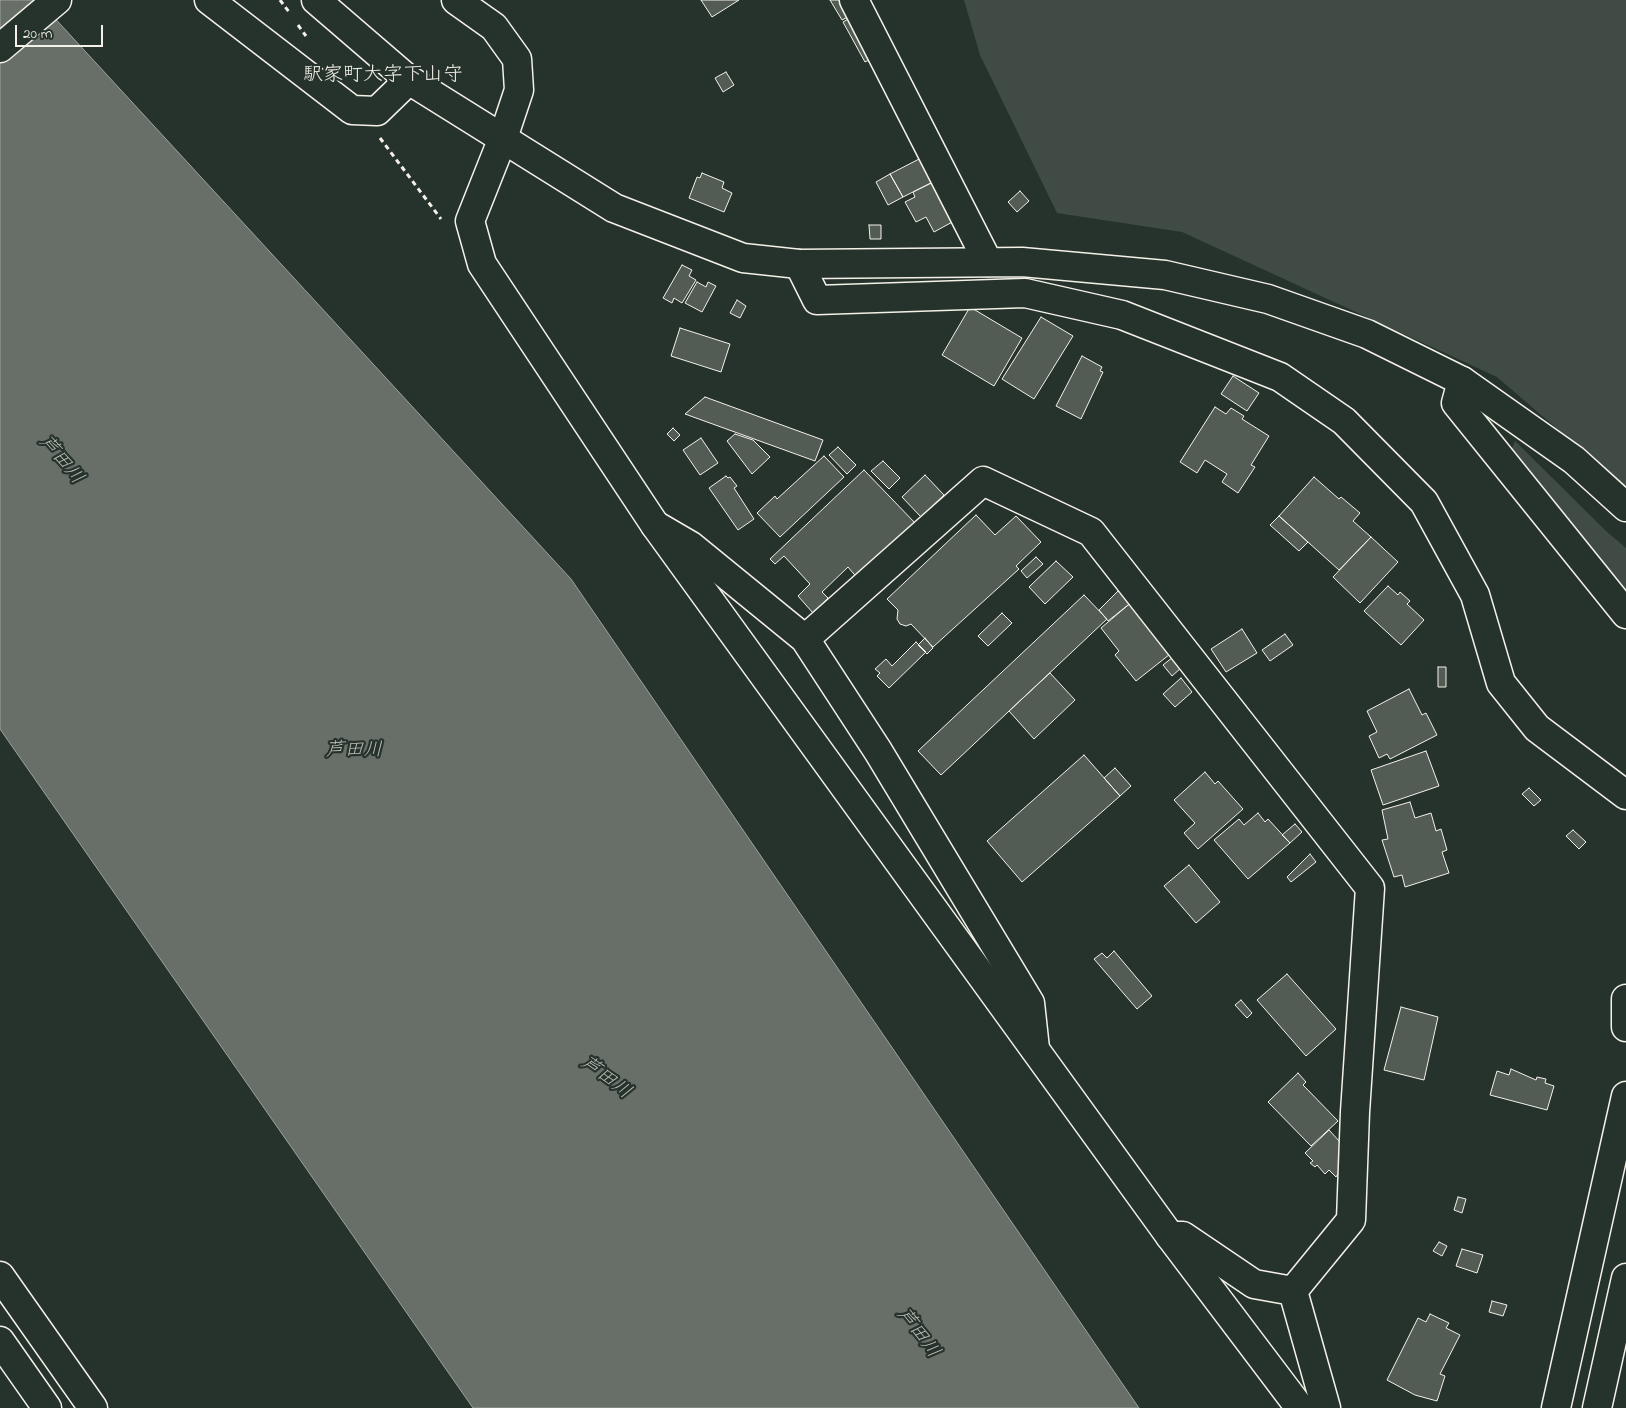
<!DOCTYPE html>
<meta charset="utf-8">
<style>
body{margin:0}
#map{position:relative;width:1626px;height:1408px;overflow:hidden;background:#26332d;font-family:"Indie Flower",sans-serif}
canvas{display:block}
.scale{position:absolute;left:15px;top:25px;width:88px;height:22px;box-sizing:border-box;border:2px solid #f4f1e8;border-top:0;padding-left:6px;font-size:15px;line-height:18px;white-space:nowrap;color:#f4f1e8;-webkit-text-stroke:4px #26332d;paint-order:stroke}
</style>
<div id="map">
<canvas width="1626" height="1408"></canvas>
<div class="scale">20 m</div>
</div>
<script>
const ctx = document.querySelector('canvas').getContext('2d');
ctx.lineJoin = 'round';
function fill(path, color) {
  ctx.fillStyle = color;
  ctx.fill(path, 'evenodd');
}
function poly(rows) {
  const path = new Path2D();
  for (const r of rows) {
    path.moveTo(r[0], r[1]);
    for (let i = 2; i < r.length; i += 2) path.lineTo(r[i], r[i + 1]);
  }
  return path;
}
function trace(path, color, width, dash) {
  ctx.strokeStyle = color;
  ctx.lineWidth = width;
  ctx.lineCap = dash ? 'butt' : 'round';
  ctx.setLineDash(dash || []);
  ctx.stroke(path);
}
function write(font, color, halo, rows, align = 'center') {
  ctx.font = font + ' "Indie Flower","Klee One",sans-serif';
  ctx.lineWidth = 4.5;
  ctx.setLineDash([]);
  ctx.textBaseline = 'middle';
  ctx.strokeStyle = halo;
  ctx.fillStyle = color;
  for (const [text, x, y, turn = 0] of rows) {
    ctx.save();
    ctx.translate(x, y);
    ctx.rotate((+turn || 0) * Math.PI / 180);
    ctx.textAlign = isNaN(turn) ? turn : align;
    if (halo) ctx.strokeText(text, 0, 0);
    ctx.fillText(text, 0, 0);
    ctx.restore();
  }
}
fill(poly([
 [964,0,1626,0,1626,488,1497,377,1182,232,1057,213,980,55],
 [1515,441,1606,531,1626,548,1626,602,1575,546,1512,448]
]), '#414b45');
const water = poly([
 [0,0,38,0,571,579,1139,1408,473,1408,0,729,0,0]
]);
fill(water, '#676f68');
trace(water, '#9fa39b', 1);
const building = poly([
 [701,0,739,0,712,17,701,0],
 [830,0,850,0,857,12,842,20,830,0],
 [855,15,877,56,865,62,843,22,855,15],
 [726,72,734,85,723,92,715,78,726,72],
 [923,157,935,181,903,197,890,174,923,157],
 [702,173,724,182,722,188,732,193,724,212,689,198,697,177,700,178,702,173],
 [890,174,903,197,888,205,876,182,890,174],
 [935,181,956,220,934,232,926,217,916,222,905,202,915,197,913,192,935,181],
 [1020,191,1029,201,1017,212,1008,202,1020,191],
 [869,225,881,225,881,239,870,239,869,225],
 [682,265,692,270,689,276,696,280,682,303,674,298,672,303,663,298,682,265],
 [697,282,706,287,708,282,716,286,702,312,685,303,697,282],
 [737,300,746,306,740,318,730,313,737,300],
 [970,307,1022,338,994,386,942,355,970,307],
 [1041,317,1073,336,1034,399,1002,379,1041,317],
 [680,328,730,344,721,372,671,356,680,328],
 [1082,356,1102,367,1100,371,1103,372,1081,419,1056,406,1082,356],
 [1233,376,1259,393,1247,411,1221,394,1233,376],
 [705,397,823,440,815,461,685,414,705,397],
 [1215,407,1226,414,1231,408,1244,416,1242,419,1269,436,1251,465,1255,467,1238,493,1222,482,1227,474,1205,460,1197,473,1180,462,1215,407],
 [673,428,680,435,674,441,667,434,673,428],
 [735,434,753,440,770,457,752,474,727,441,735,434],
 [701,438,718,463,700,475,683,450,701,438],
 [838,447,856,465,847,474,829,455,838,447],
 [824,456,844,477,780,537,757,513,775,496,777,499,824,456],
 [883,461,900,478,889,489,871,471,883,461],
 [864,470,916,524,859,580,848,567,822,592,828,598,813,613,798,596,810,584,784,556,775,564,770,559,864,470],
 [925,475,944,495,921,517,902,497,925,475],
 [726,476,728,478,730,477,737,486,734,488,754,519,738,530,709,488,726,476],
 [1314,477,1339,499,1341,497,1360,513,1353,521,1371,537,1339,570,1279,516,1314,477],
 [976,515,995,535,1016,516,1041,542,1016,566,1019,569,933,647,911,624,906,626,900,624,897,619,898,610,887,599,976,515],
 [1279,516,1308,542,1299,551,1270,525,1279,516],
 [1371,537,1398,562,1360,603,1333,577,1371,537],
 [1036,557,1043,564,1027,578,1021,571,1036,557],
 [1056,561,1073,577,1045,604,1029,587,1056,561],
 [1388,586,1398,595,1400,592,1410,601,1407,604,1424,620,1401,645,1364,611,1388,586],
 [1121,588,1133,601,1108,621,1099,610,1121,588],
 [1084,595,1107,619,941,775,918,751,1084,595],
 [1133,601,1174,651,1136,681,1115,655,1119,651,1101,628,1133,601],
 [1002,613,1012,623,988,646,978,636,1002,613],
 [1242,629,1257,653,1226,672,1211,649,1242,629],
 [1285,634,1293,645,1270,661,1262,650,1285,634],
 [925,638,933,648,927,654,918,645,925,638],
 [916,642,926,652,889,688,877,676,880,673,875,669,886,659,892,666,916,642],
 [1173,657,1181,668,1172,676,1163,665,1173,657],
 [1438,667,1446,667,1446,687,1438,687,1438,667],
 [1050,673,1075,700,1034,739,1009,711,1050,673],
 [1181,678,1192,692,1175,707,1163,694,1181,678],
 [1409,689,1422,715,1426,713,1437,735,1390,759,1387,754,1379,758,1369,736,1377,732,1367,711,1409,689],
 [1426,751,1439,786,1383,805,1371,770,1426,751],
 [1084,755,1120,796,1022,882,987,841,1084,755],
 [1115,768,1131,786,1120,796,1104,778,1115,768],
 [1205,772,1215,784,1218,781,1243,809,1198,849,1184,833,1195,823,1174,800,1205,772],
 [1529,788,1541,800,1534,806,1522,794,1529,788],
 [1410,802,1415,818,1431,813,1436,831,1441,829,1447,850,1442,852,1449,873,1405,887,1402,875,1394,877,1382,840,1388,839,1382,810,1410,802],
 [1258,813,1265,822,1268,819,1290,843,1248,879,1214,840,1239,819,1244,825,1258,813],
 [1295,824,1302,832,1290,843,1282,835,1295,824],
 [1573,830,1586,842,1579,849,1566,836,1573,830],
 [1310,854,1316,862,1291,882,1287,877,1310,854],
 [1189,865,1220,902,1196,923,1164,886,1189,865],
 [1114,951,1152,996,1137,1009,1094,959,1102,953,1107,958,1114,951],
 [1287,974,1336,1029,1306,1056,1257,1000,1287,974],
 [1241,1000,1252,1013,1247,1018,1235,1005,1241,1000],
 [1401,1007,1438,1017,1424,1080,1384,1070,1401,1007],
 [1511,1069,1536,1080,1537,1077,1546,1079,1545,1083,1554,1086,1547,1110,1490,1095,1497,1071,1509,1075,1511,1069],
 [1298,1073,1306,1082,1303,1085,1338,1121,1311,1146,1268,1102,1298,1073],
 [1329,1130,1340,1142,1339,1172,1336,1177,1329,1170,1325,1174,1317,1165,1315,1167,1310,1163,1313,1161,1305,1153,1329,1130],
 [1458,1197,1466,1199,1462,1213,1454,1210,1458,1197],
 [1439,1242,1447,1246,1442,1256,1433,1251,1439,1242],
 [1462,1249,1483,1255,1477,1273,1456,1266,1462,1249],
 [1492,1301,1507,1305,1503,1316,1489,1312,1492,1301],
 [1430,1314,1449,1323,1446,1328,1460,1335,1440,1374,1445,1376,1437,1401,1415,1395,1387,1380,1418,1318,1426,1322,1430,1314]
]);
fill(building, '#525c55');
trace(building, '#f4f1e8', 1);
const minor = poly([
 [209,0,352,110,377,111,409,80],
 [456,0,494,27,517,59,519,90,503,138],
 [854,0,988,262],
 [0,48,57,0],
 [799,264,817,300,1025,293,1122,315,1280,377,1344,421,1424,502,1475,595,1501,683,1537,728,1626,795],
 [1462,381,1456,403,1626,614],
 [655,525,691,546,805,639,878,751,1030,1003,1035,1049],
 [805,639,983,481,1091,532,1370,888,1355,1112,1351,1220,1293,1291],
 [1626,999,1626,1027],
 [1170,1236,1183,1236,1254,1284,1293,1291,1326,1408],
 [0,1341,47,1408],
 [1556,1408,1626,1096],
 [1597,1408,1626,1278]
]);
const tertiary = poly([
 [316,0,409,80,614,208,743,258,799,264,1022,262,1165,275,1268,299,1367,334,1462,381,1574,460,1626,507],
 [503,138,470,221,482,264,655,525,1170,1236,1300,1408],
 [0,1276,93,1408]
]);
trace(minor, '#f4f1e8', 31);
trace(tertiary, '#f4f1e8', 31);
trace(poly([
 [280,0,289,12],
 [298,25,306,36],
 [380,138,441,219]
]), '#f4f1e8', 3, [5, 4]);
trace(minor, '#26332d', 28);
trace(tertiary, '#26332d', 28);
write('italic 19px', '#bcbdb5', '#26332d', [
 ["芦田川",60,461,50],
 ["芦田川",354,752],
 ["芦田川",605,1079,37],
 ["芦田川",917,1334,53]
]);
write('20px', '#f4f1e8', '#26332d', [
 ["駅家町大字下山守",383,77]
]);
</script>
